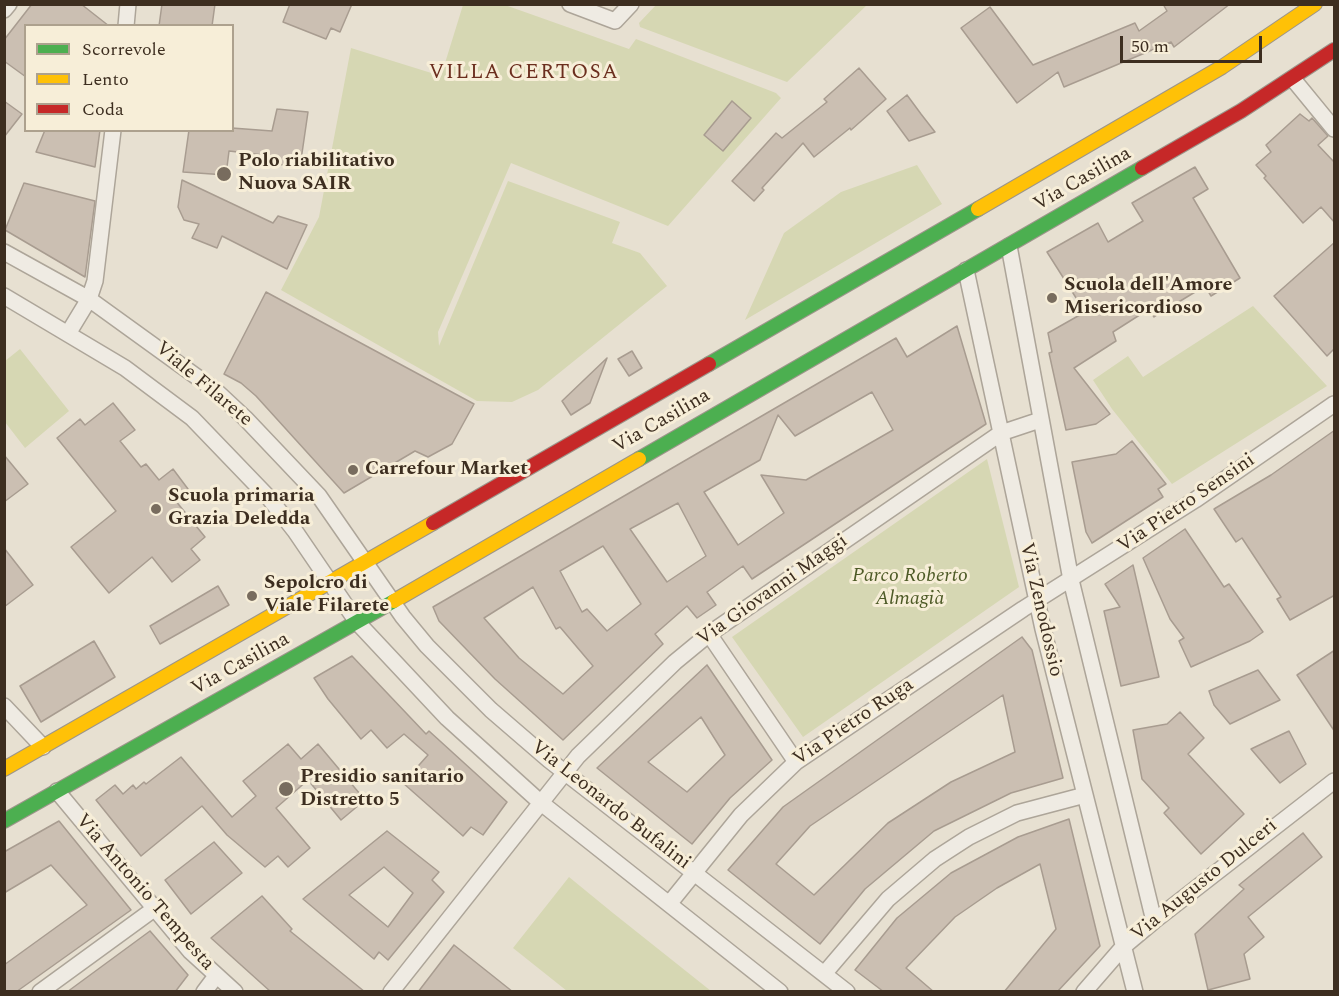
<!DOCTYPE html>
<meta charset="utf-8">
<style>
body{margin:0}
#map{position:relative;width:1339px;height:996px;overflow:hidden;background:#e7e0d1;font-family:Spectral,serif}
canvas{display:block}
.frame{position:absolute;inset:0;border:6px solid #3d2e20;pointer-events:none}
.legend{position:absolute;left:24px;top:24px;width:210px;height:108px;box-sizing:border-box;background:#f7eed8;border:2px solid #ada18e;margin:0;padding:8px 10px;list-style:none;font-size:18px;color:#3d2e20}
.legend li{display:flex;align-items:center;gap:12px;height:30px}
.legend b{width:30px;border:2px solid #ada18e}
.scale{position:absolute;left:1120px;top:36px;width:142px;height:27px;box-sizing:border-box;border:3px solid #3d2e20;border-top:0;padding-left:8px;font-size:18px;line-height:21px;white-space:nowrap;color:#3d2e20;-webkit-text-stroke:4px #f7eed8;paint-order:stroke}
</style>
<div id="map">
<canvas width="1339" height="996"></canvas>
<div class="frame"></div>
<ul class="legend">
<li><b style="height:8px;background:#4caf50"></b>Scorrevole</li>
<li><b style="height:8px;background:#ffc107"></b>Lento</li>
<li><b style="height:8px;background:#c62828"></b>Coda</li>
</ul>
<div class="scale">50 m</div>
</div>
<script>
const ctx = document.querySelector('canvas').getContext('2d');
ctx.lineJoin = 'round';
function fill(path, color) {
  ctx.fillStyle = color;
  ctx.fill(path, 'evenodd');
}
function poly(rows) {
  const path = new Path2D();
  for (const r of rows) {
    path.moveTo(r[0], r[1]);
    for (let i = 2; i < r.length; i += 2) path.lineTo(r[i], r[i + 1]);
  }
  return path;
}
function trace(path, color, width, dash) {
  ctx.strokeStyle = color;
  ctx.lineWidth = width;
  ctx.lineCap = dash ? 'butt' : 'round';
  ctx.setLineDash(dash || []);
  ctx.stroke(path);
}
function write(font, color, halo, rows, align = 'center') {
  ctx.font = font + ' Spectral,serif';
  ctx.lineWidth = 6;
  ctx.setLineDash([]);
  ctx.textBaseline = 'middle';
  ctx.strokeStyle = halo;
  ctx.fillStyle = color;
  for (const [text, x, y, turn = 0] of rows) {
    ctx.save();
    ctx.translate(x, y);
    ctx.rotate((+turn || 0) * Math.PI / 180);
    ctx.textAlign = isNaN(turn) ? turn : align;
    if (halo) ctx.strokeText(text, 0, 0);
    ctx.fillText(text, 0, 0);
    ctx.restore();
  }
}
fill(poly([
 [463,5,505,5,629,49,636,39,776,93,781,98,668,226,511,163,438,332,439,346,508,181,620,222,612,243,640,253,667,286,538,390,512,402,477,401,281,290,319,217,351,48,441,76],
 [656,5,867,4,867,5,787,82,640,27,639,23],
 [917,165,942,204,745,320,784,233,841,192],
 [1253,306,1327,386,1172,484,1112,409,1093,380,1128,356,1143,377],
 [20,349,69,411,25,448,5,422,5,361],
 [987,459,1019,587,803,737,732,637],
 [569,877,613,913,711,991,567,991,513,948]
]), '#d6d7b3');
const building = poly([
 [32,4,81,4,109,26,26,26,26,77,4,61,4,40,32,4],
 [162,4,215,4,212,26,159,26,162,4],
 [290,4,352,4,340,32,331,28,326,39,283,22,290,4],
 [1163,4,1230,4,1174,47,1171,42,1064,87,1058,72,1017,103,961,28,990,7,1033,65,1135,23,1139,31,1167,11,1163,4],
 [859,68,886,99,851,130,850,128,814,157,803,143,762,188,764,190,754,201,732,181,776,133,782,138,827,102,824,99,859,68],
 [907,95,921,114,935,132,909,141,887,111,907,95],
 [4,101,22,114,4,137,4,101],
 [732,101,751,118,723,151,704,135,732,101],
 [277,109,308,112,300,167,261,162,263,155,229,151,226,175,183,172,189,130,232,130,232,128,272,131,277,109],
 [1300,114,1309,121,1312,118,1328,136,1318,145,1335,163,1335,223,1321,207,1303,223,1264,178,1266,176,1256,165,1271,152,1266,145,1300,114],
 [45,130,100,130,95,167,36,152,45,130],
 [1195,167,1208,189,1193,198,1240,278,1211,296,1205,286,1177,303,1176,309,1169,314,1160,313,1154,317,1149,309,1113,332,1116,341,1074,368,1110,414,1096,424,1066,430,1049,353,1052,352,1048,333,1085,312,1047,252,1098,223,1108,242,1143,221,1132,203,1195,167],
 [182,180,273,223,278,216,307,225,287,269,222,236,217,248,192,238,199,224,184,220,178,207,182,180],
 [24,183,95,201,85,277,5,230,24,183],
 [1335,242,1335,348,1327,356,1274,296,1335,242],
 [266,292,474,404,452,444,428,457,415,451,344,493,256,396,241,383,224,374,266,292],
 [957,326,986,424,752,579,743,566,707,592,716,605,697,618,687,606,655,634,663,644,563,740,495,679,439,621,433,607,896,338,907,357,957,326],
 [872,392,893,430,806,480,761,475,784,513,738,545,704,492,760,460,778,415,795,436,872,392],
 [678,503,706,556,667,582,630,529,678,503],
 [603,546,641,604,607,631,587,609,582,612,560,571,603,546],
 [533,587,556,629,560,627,593,666,563,694,519,658,484,618,533,587],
 [632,351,642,368,629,376,618,359,632,351],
 [607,358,590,403,571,415,562,401,607,358],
 [113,403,135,430,120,441,141,467,146,464,159,480,173,469,188,489,175,500,205,537,191,549,200,560,172,582,152,557,109,593,71,547,116,511,57,438,80,419,85,425,113,403],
 [1335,430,1335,595,1290,620,1277,599,1281,597,1242,538,1236,542,1214,509,1271,475,1335,430],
 [1132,441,1166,484,1158,489,1163,497,1092,543,1086,532,1072,462,1116,454,1132,441],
 [4,455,28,484,4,502,4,455],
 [1185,529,1224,587,1229,584,1263,632,1250,641,1191,667,1179,641,1184,638,1170,619,1143,558,1185,529],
 [4,548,33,585,4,607,4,548],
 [1133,565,1159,677,1121,686,1104,611,1120,607,1105,584,1133,565],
 [218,586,229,605,160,644,150,626,218,586],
 [1022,637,1032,650,1063,778,1011,793,934,831,865,889,820,944,728,870,783,807,1022,637],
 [1003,695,1015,752,951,782,888,823,814,895,776,864,810,826,1003,695],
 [94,641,115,677,41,722,20,686,94,641],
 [1335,650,1335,732,1297,675,1335,650],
 [352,656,426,734,429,731,507,802,483,835,471,827,463,836,403,783,428,755,404,734,387,748,371,730,361,739,328,699,314,678,352,656],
 [707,665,772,760,730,798,692,844,597,768,707,665],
 [701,717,725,755,687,792,648,762,701,717],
 [1258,670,1280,700,1230,724,1214,705,1209,691,1258,670],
 [1180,712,1204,738,1188,754,1244,814,1201,854,1164,813,1169,808,1142,779,1133,730,1167,724,1180,712],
 [1289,731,1306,764,1280,783,1251,749,1289,731],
 [288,744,301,759,318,744,365,800,341,820,308,780,276,808,310,848,288,867,278,856,265,867,227,835,202,806,141,856,96,800,115,785,123,794,133,785,136,789,144,782,146,784,181,757,232,817,256,796,243,781,288,744],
 [1069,819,1100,946,1057,992,1004,992,1056,929,1040,864,997,888,955,917,906,968,934,992,884,992,855,970,897,918,951,873,1018,837,1069,819],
 [59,821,131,910,16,992,4,992,4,965,87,905,51,865,4,893,4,852,59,821],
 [387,831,439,872,432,880,444,892,388,960,379,952,374,959,303,899,387,831],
 [384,867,413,893,388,927,349,895,384,867],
 [1303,833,1322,857,1248,917,1264,937,1244,954,1250,979,1208,990,1195,934,1244,889,1239,885,1303,833],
 [214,842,242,873,191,914,165,880,214,842],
 [262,896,292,929,290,931,365,992,271,992,211,938,262,896],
 [150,931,188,975,175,992,67,992,150,931],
 [454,945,513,992,418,992,454,945]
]);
fill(building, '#cbbfb2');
trace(building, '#a89c90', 1.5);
const street = poly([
 [570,4,615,21,631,4],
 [4,10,9,4],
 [126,26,128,4],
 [1293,79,1334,129],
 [1009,246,1071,580,1154,921],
 [4,252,89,299,215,390,245,418,319,496,403,617,427,646,491,710,549,760,847,992],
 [966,270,1043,629,1135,992],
 [4,296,125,368,192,418,269,498,295,531,357,622,447,718,540,802,780,992],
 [69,332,89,299,95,281,113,130],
 [709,634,796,762],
 [4,706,43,747],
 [57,791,190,951,235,992],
 [669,904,741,815,796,762,1023,609,1195,500,1334,404],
 [824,974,888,899,935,859,969,837,1017,813,1085,795],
 [40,992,154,909],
 [204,992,216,976],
 [391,992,578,756,675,662,709,634,1001,433,1040,420],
 [1084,992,1123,947,1154,921,1334,781]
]);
const fast = poly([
 [709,364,978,209],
 [639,459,1142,168],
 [4,821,394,601]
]);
const slow = poly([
 [978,209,1222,67,1315,4],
 [394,601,639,459],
 [4,769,433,523]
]);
const jam = poly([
 [1142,168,1241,111,1334,50],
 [433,523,709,364]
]);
trace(street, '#ada599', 18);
trace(fast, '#9c958a', 16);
trace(slow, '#9c958a', 16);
trace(jam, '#9c958a', 16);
trace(street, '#efebe3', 15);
trace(fast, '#4caf50', 14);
trace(slow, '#ffc107', 14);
trace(jam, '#c62828', 14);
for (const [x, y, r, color] of [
 [224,174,8,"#786c5e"],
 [1052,298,6,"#786c5e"],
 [353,470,6,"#786c5e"],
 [156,509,6,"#786c5e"],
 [252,596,6,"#786c5e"],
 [286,789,8,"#786c5e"]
]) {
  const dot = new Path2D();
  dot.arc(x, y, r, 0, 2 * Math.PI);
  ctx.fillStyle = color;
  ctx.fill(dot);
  trace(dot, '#f7eed8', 2);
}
write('bold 20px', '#3d2e20', '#f7eed8', [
 ["Polo riabilitativo",238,162],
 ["Nuova SAIR",238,185],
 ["Scuola dell'Amore",1064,286],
 ["Misericordioso",1064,309],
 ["Carrefour Market",365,470],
 ["Scuola primaria",168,497],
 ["Grazia Deledda",168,520],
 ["Sepolcro di",264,584],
 ["Viale Filarete",264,607],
 ["Presidio sanitario",300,778],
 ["Distretto 5",300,801]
], 'left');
write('20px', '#3d2e20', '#f7eed8', [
 ["Via Casilina",1083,180,-30],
 ["Viale Filarete",203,385,40],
 ["Via Casilina",662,422,-30],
 ["Via Pietro Sensini",1187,504,-34],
 ["Via Giovanni Maggi",773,591,-35],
 ["Via Zenodossio",1040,610,77],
 ["Via Casilina",241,665,-29],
 ["Via Pietro Ruga",854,723,-34],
 ["Via Leonardo Bufalini",610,806,38],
 ["Via Augusto Dulceri",1205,881,-39],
 ["Via Antonio Tempesta",144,893,49]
]);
write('italic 20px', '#4d5a26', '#f7eed8', [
 ["Parco Roberto",910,577],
 ["Almagià",910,600]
]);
ctx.letterSpacing = '1.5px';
write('21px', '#6b2e1e', '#f7eed8', [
 ["VILLA CERTOSA",524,74]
]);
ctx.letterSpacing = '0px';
</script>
